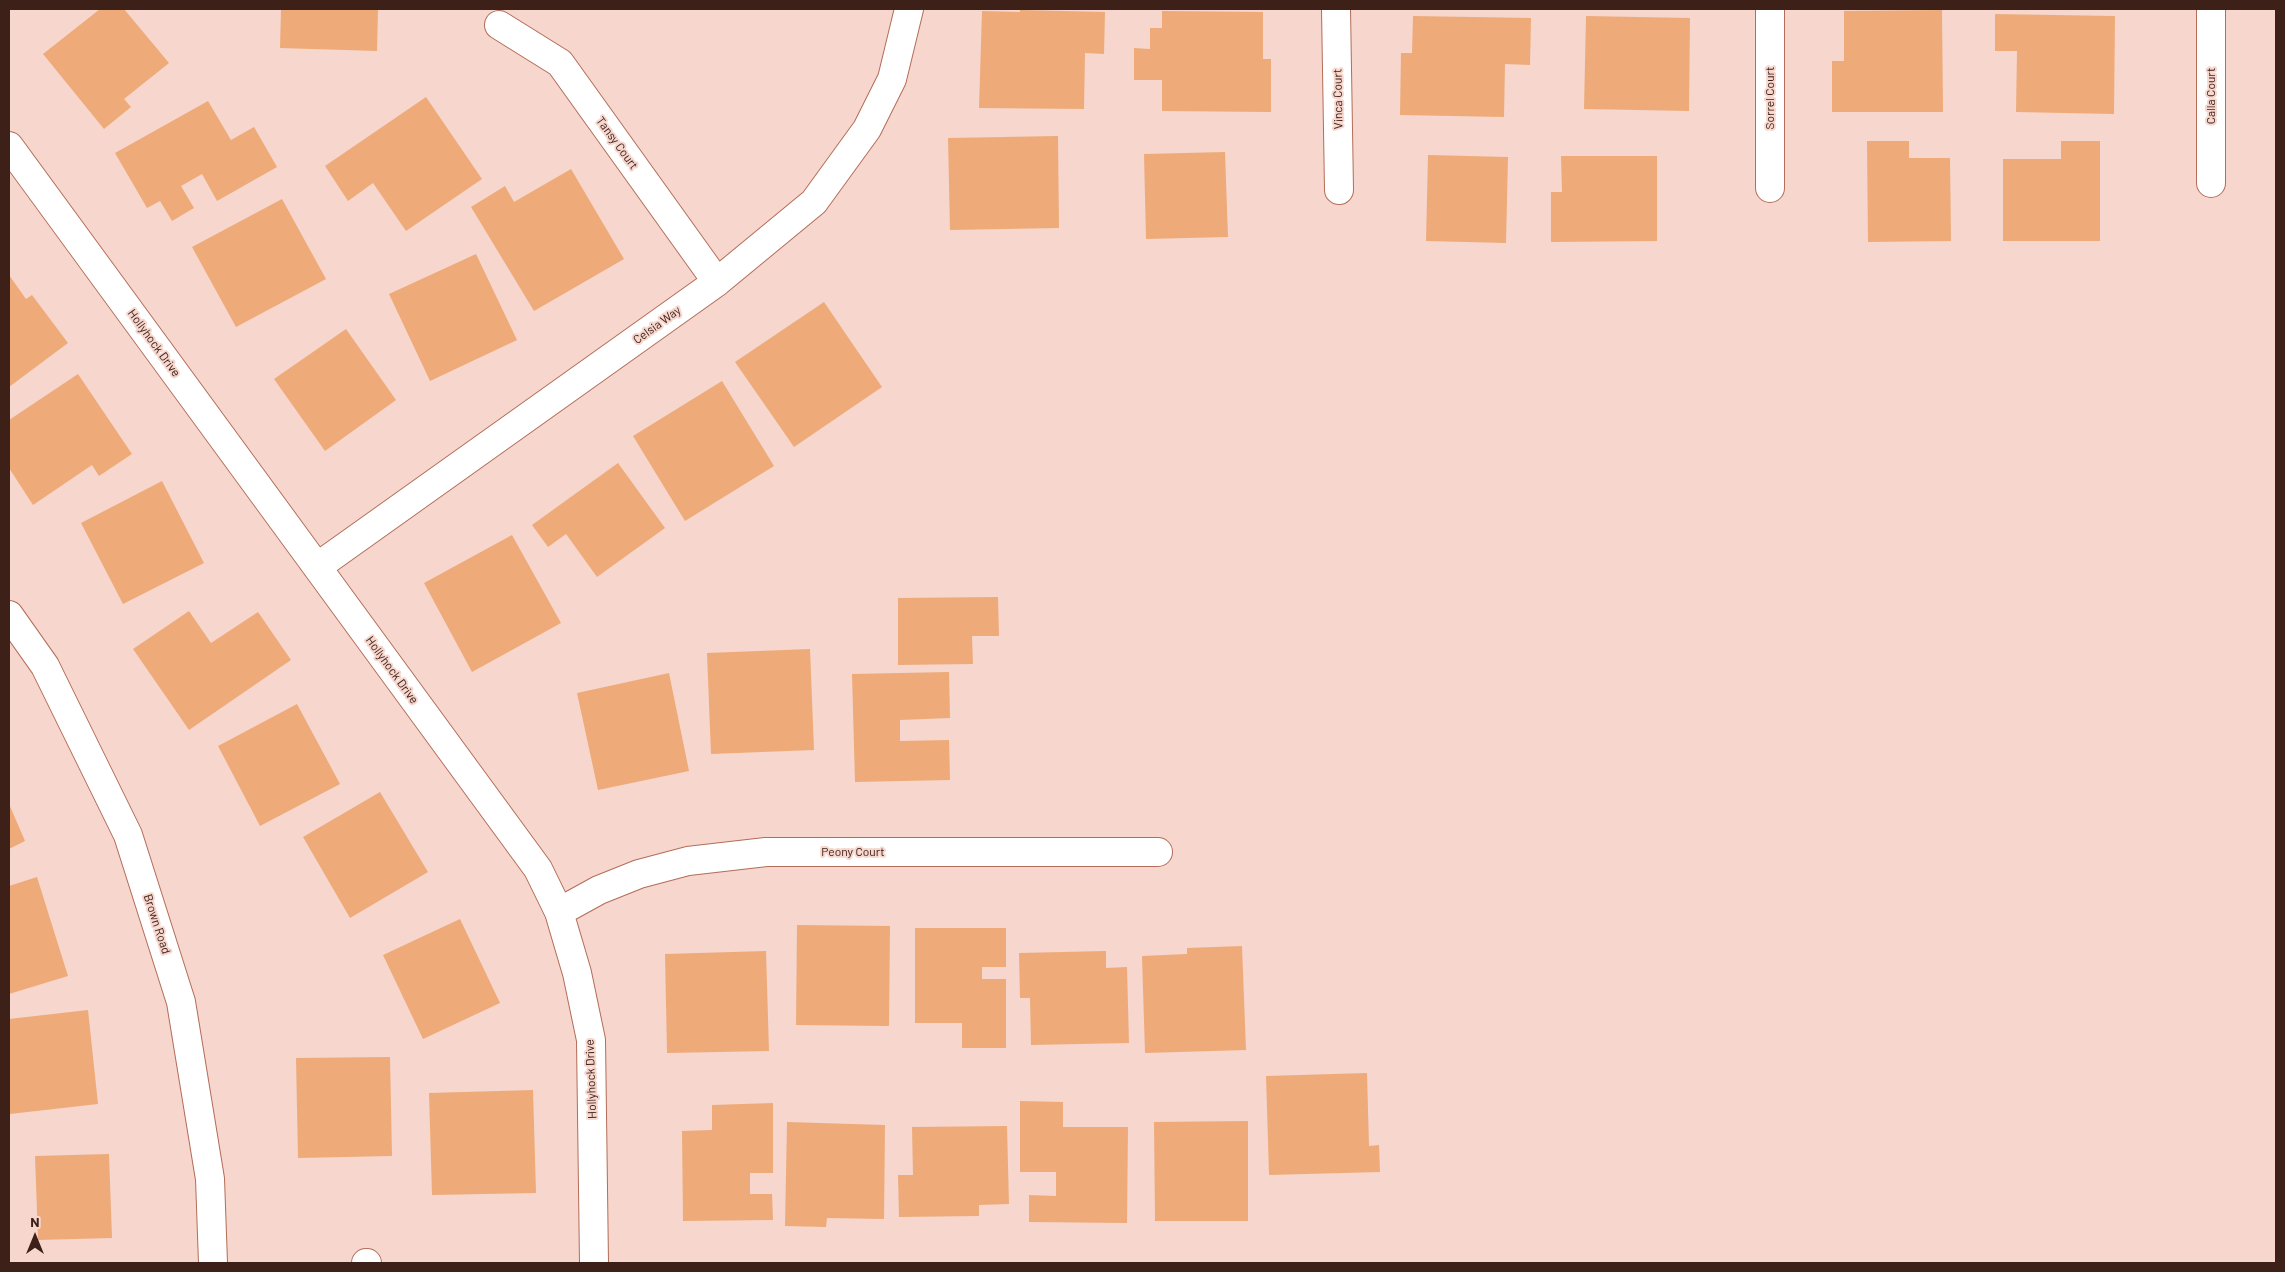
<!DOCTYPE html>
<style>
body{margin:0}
#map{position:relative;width:2285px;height:1272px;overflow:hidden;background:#f6d6cd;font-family:Barlow,sans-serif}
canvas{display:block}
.frame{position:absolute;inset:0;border:10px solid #3d2018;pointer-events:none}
.north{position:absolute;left:10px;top:1212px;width:50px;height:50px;-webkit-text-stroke:4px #f6d6cd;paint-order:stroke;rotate:0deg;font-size:14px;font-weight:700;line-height:20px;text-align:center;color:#3d2018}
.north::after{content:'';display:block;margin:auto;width:18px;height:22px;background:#3d2018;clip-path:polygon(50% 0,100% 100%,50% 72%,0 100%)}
</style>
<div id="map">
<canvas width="2285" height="1272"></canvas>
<div class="frame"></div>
<div class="north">N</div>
</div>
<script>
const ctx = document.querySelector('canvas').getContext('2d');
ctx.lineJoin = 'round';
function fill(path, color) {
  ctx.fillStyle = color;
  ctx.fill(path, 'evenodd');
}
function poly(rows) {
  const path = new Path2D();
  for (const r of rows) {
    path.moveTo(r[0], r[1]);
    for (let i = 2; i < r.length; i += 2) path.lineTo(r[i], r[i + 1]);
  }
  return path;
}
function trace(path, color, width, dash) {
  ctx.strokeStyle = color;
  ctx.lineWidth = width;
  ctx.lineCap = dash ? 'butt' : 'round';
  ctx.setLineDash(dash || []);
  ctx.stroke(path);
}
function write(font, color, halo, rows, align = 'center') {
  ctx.font = font + ' Barlow,sans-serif';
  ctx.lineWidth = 4;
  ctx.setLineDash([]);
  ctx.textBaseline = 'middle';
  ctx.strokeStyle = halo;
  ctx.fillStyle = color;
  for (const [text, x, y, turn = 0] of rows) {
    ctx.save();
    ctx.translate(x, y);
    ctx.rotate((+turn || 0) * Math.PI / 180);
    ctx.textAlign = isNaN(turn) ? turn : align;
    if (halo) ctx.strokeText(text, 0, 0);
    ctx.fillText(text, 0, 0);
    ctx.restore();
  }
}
fill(poly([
 [100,9,124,9,169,63,124,99,131,107,104,129,43,54],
 [281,9,378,9,377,51,280,48],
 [1020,10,1105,12,1104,54,1085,53,1084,109,979,108,982,11,1020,12],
 [1942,10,1943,112,1832,112,1832,61,1844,61,1844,11],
 [1162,11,1263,12,1263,59,1271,59,1271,112,1162,111,1162,80,1134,80,1134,48,1150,49,1150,28,1162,28],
 [1995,14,2115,16,2114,114,2016,112,2017,51,1995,51],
 [1413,16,1531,18,1530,65,1505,64,1504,117,1400,115,1401,53,1412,53],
 [1586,16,1690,18,1689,111,1584,109],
 [426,97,482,179,406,231,373,183,348,201,325,166],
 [208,101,231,140,254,127,277,167,217,201,202,174,181,186,194,208,172,221,160,201,147,208,115,153],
 [1058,136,1059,228,950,230,948,138],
 [1867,141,1909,141,1909,158,1950,158,1951,241,1868,242],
 [2061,141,2100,141,2100,241,2003,241,2003,159,2061,159],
 [1225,152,1228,237,1146,239,1144,154],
 [1428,155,1508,157,1506,243,1426,241],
 [1561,156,1657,156,1657,241,1551,242,1551,192,1562,192],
 [571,169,624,259,534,311,471,207,505,186,514,202],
 [282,199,326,279,236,327,192,247],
 [476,254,517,340,430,381,389,294],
 [9,275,26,299,32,295,68,343,9,387],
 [824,302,882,387,794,447,735,362],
 [346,329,396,400,325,451,274,379],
 [78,374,132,454,99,476,92,465,33,505,9,468,9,420],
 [722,381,774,466,685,521,633,436],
 [618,463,665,528,597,577,566,534,548,547,532,525],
 [162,481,204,563,123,604,81,523],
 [512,535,561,623,472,672,424,583],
 [998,597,999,636,972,636,973,664,898,665,898,598],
 [189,611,211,643,258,612,291,660,189,730,133,649],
 [810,649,814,750,711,754,707,653],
 [949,672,950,718,900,720,900,741,949,740,950,780,855,782,852,674],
 [669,673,689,771,598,790,577,693],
 [297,704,340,784,260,826,218,746],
 [380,792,428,872,350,918,303,837],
 [9,804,25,841,9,849],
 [37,877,68,976,9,994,9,886],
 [460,919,500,1003,423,1039,383,955],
 [797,925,890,926,889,1026,796,1025],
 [915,928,1006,928,1006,967,982,967,982,979,1006,979,1006,1048,962,1048,962,1023,915,1023],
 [1242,946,1246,1050,1145,1053,1142,956,1187,954,1187,948],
 [766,951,769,1051,667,1053,665,954],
 [1106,951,1106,968,1127,967,1129,1043,1031,1045,1030,998,1020,998,1019,953],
 [88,1010,98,1104,10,1114,9,1019],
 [390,1057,392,1156,298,1158,296,1058],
 [1367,1073,1369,1146,1379,1145,1380,1172,1269,1175,1266,1076],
 [533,1090,536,1193,432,1195,429,1093],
 [1020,1101,1063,1102,1063,1127,1128,1127,1127,1223,1029,1222,1029,1195,1056,1196,1056,1172,1020,1172],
 [773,1103,773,1173,750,1173,750,1194,772,1194,773,1220,683,1221,682,1131,712,1130,712,1105],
 [1248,1121,1248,1221,1155,1221,1154,1122],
 [787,1122,885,1125,884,1219,827,1218,826,1227,785,1226],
 [1007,1126,1009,1204,979,1205,979,1216,899,1217,898,1175,913,1175,912,1127],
 [109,1154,112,1238,38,1240,35,1156]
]), '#eeab79');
const minor = poly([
 [1336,9,1339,190],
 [1770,9,1770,188],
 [2211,9,2211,183],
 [499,25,560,63,717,282],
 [9,146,538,869,559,912,577,973,591,1040,594,1263],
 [317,567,717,282,814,202,867,129,892,79,909,9],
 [9,615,45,666,128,835,181,1002,210,1179,213,1263],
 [559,912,599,890,639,874,688,861,766,852,1158,852],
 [366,1263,367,1263]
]);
trace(minor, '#b36d58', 30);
trace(minor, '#fff', 28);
write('12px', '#3d2018', '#f6d6cd', [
 ["Calla Court",2211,96,-90],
 ["Sorrel Court",1770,98,-90],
 ["Vinca Court",1338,99,-91],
 ["Tansy Court",617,143,54],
 ["Celsia Way",657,325,-36],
 ["Hollyhock Drive",154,343,54],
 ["Hollyhock Drive",392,670,54],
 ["Peony Court",853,852],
 ["Brown Road",157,924,72],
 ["Hollyhock Drive",591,1079,-92]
]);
</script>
